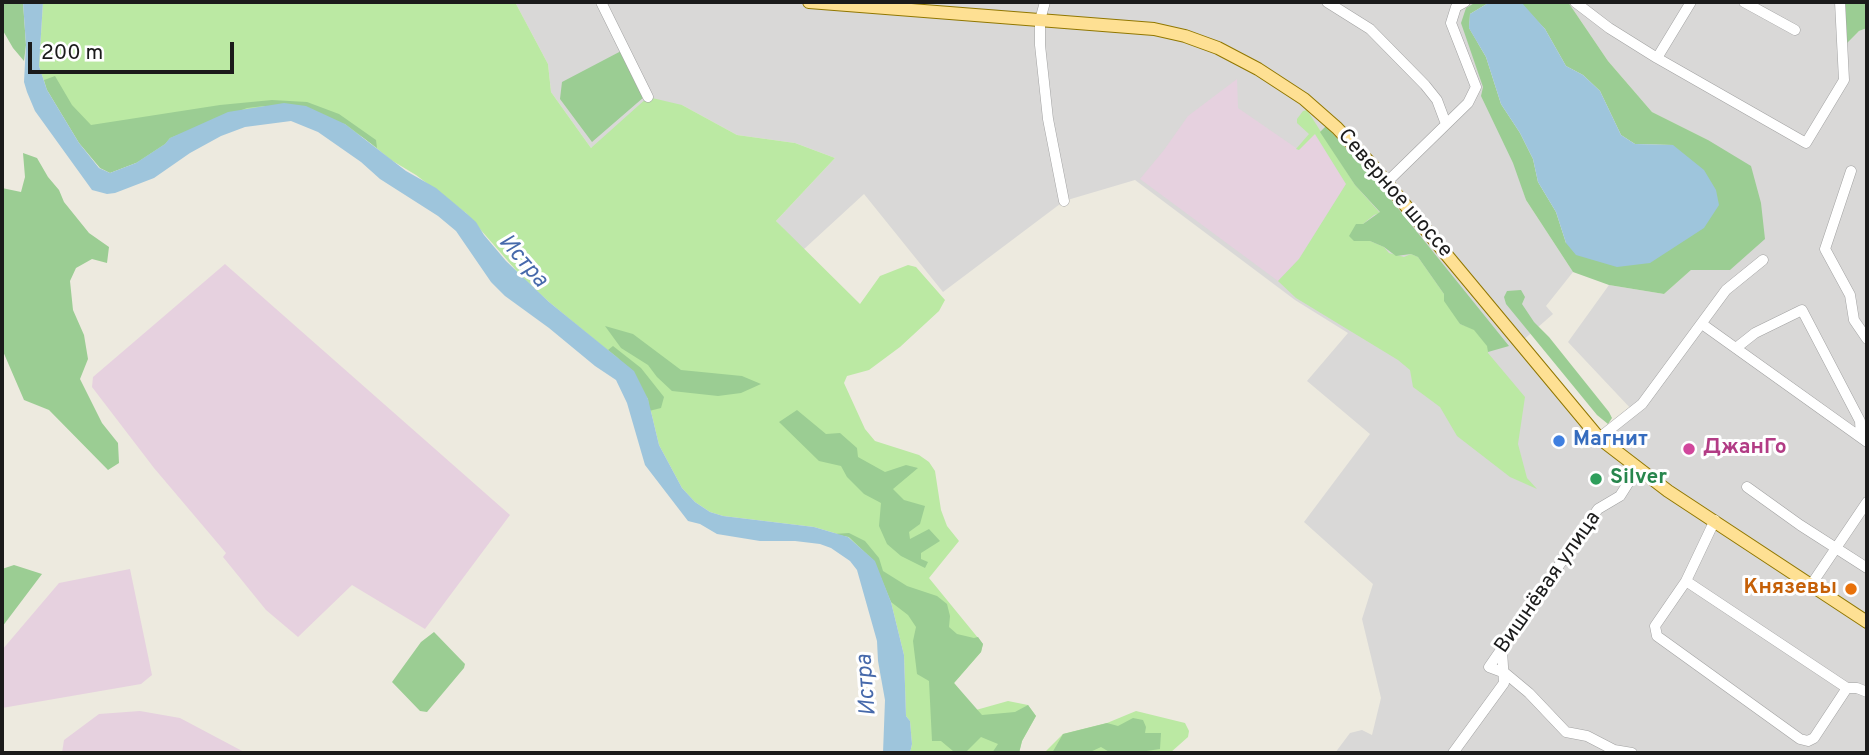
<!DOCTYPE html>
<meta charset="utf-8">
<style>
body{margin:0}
#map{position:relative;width:1869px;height:755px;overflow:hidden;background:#edeadf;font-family:Overpass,sans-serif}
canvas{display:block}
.frame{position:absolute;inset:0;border:4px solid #1b1b1b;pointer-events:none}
.scale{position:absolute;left:28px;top:42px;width:206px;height:32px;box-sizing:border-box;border:4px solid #1b1b1b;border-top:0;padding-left:9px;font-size:21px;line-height:24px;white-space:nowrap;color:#1b1b1b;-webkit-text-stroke:5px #fff;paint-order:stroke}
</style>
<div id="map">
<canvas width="1869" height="755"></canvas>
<div class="frame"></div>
<div class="scale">200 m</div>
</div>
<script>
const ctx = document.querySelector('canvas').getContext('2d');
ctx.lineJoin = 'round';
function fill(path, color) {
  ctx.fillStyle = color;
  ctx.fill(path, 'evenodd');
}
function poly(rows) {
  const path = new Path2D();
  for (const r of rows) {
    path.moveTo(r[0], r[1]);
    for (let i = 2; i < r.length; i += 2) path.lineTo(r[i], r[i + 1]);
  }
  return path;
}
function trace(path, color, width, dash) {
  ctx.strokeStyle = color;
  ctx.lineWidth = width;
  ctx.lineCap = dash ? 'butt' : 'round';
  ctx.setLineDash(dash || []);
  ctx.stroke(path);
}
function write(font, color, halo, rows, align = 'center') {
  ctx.font = font + ' Overpass,sans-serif';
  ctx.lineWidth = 6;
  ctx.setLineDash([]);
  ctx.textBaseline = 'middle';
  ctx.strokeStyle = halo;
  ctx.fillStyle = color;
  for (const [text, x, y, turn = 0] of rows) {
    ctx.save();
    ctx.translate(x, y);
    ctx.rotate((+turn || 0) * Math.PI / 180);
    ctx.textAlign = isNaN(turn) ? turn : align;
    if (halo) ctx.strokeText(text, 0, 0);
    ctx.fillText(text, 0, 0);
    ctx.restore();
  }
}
fill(poly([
 [515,2,1476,2,1467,8,1526,200,1573,272,1546,306,1553,314,1521,342,1600,438,1633,411,1568,342,1609,285,1664,294,1691,270,1730,270,1708,140,1652,112,1608,61,1568,2,1845,2,1846,43,1859,31,1867,28,1867,753,1335,753,1350,733,1362,730,1372,735,1381,698,1362,619,1373,584,1304,522,1370,434,1307,381,1348,333,1295,300,1135,180,1064,201,943,292,864,194,803,250,776,221,835,158,795,143,737,135,682,105,591,148,551,92,548,64]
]), '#d9d8d7');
fill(poly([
 [1237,79,1238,108,1299,150,1314,133,1346,184,1299,259,1278,281,1140,179,1164,150,1188,116],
 [225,264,510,515,425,629,352,585,298,637,266,610,223,557,226,553,154,468,92,387,93,377],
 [130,569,152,675,141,684,2,708,2,650,59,583],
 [140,711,180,718,246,753,62,753,64,740,99,714]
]), '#e6d1df');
fill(poly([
 [43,2,515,2,548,64,551,92,591,148,648,97,682,105,737,135,795,143,835,158,776,221,860,304,880,276,908,265,916,267,945,300,939,311,900,347,869,370,847,376,844,383,865,429,875,441,919,455,929,462,935,471,941,510,947,526,959,541,929,578,983,644,981,652,954,683,976,710,1008,701,1028,705,1036,716,1022,741,1019,753,910,753,912,744,910,721,906,716,904,655,891,602,874,561,848,537,814,527,723,516,710,512,695,502,682,488,659,445,648,399,617,358,549,302,521,276,466,213,416,175,391,160,364,138,306,106,136,163,47,90,39,66],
 [1307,110,1355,185,1380,213,1374,215,1363,224,1354,241,1370,241,1384,247,1389,253,1404,257,1411,254,1418,257,1444,294,1460,324,1474,329,1488,346,1488,353,1525,397,1518,444,1527,478,1537,489,1510,477,1457,436,1440,407,1413,387,1410,370,1398,360,1296,298,1278,281,1299,259,1346,184,1315,134,1299,150,1296,149,1309,134,1297,123,1297,119,1303,111],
 [1136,711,1185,723,1189,731,1188,737,1170,753,1044,753,1063,734,1107,723]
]), '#bbe9a3');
fill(poly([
 [2,2,23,2,26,45,24,61,13,48,2,29],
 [1476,2,1490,2,1470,14,1469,28,1486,57,1501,104,1520,133,1533,159,1538,182,1556,212,1566,243,1673,145,1635,144,1621,135,1600,91,1583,75,1566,66,1545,29,1519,2,1568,2,1608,61,1652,112,1708,140,1751,166,1761,203,1765,239,1730,270,1691,270,1664,294,1609,285,1573,272,1526,200,1513,163,1481,96,1483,87,1461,23,1466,8],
 [1845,2,1867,2,1867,28,1859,31,1846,44],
 [623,50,644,97,592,142,560,99,562,82],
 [55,76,72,105,91,125,220,105,272,100,307,102,339,114,376,140,377,148,345,124,264,106,247,108,170,138,165,144,136,163,110,173,100,168,79,143,47,90,44,80],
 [1326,126,1380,186,1509,346,1488,352,1487,346,1474,330,1460,324,1444,301,1444,294,1418,257,1411,254,1396,256,1384,247,1370,241,1354,241,1349,236,1356,224,1363,224,1380,212,1355,185,1320,132],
 [23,153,37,158,48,177,59,190,64,202,89,233,109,247,107,263,92,259,76,268,70,281,73,310,84,335,88,359,80,379,102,423,118,443,119,463,108,470,49,410,24,400,2,349,2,188,21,192,25,177],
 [1521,290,1525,297,1522,304,1534,322,1549,337,1609,412,1612,418,1608,424,1597,415,1506,304,1504,297,1507,291],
 [605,326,633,334,681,370,742,376,761,384,741,393,718,396,672,391,657,377,648,365,621,348],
 [613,346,641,368,664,397,661,408,649,411,648,399,618,358,608,350],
 [797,410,826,434,840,433,857,448,858,457,885,472,906,465,918,468,893,489,904,500,925,506,920,524,909,532,910,539,929,529,940,541,921,553,921,559,928,562,925,568,901,556,887,544,879,526,881,503,864,494,847,477,841,466,819,461,779,422],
 [849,533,865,541,879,558,883,571,907,586,937,596,947,604,950,616,949,627,957,634,974,638,978,637,983,644,981,652,954,683,982,715,1015,712,1028,705,1036,716,1022,741,1019,753,992,753,998,744,981,737,965,753,953,751,941,741,932,741,929,681,917,674,913,641,916,627,908,615,891,602,874,561,849,537,833,534],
 [14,565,42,574,2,627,2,569],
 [434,632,465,664,464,668,427,712,420,711,392,682,421,642],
 [1133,718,1143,720,1146,727,1145,733,1161,733,1160,749,1133,753,1111,753,1101,747,1088,753,1052,753,1063,734,1107,723,1118,726]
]), '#9bcd93');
fill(poly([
 [23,2,43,2,39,66,47,90,79,143,99,168,110,173,136,163,165,144,170,138,228,112,284,103,306,106,345,124,406,171,436,188,466,213,476,222,484,235,506,261,549,302,634,371,648,399,659,445,682,488,695,502,710,512,723,516,814,527,848,537,875,561,891,602,904,655,906,716,910,721,912,744,910,753,883,753,885,700,878,661,877,641,857,570,850,561,831,548,820,544,795,541,760,541,717,534,700,524,688,521,645,465,627,403,616,380,595,366,549,328,505,296,491,282,456,231,438,216,380,179,361,162,318,132,291,121,245,127,221,136,190,153,154,178,115,193,107,194,92,190,35,111,27,92,24,82,26,45],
 [1490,2,1522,3,1545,29,1566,66,1583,75,1600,91,1621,135,1635,144,1673,145,1704,170,1716,190,1719,205,1704,228,1650,263,1617,267,1576,255,1566,243,1556,212,1538,182,1533,159,1520,133,1501,104,1486,57,1469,28,1470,14]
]), '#9ec5dc');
const minor = poly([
 [601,2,648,97],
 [1045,2,1040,20,1040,45,1048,119,1064,201],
 [1327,2,1370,29,1425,85,1437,100,1446,124],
 [1575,2,1609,28,1657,58,1806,143,1844,80,1840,2],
 [1744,2,1795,30],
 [1657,58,1691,2],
 [1851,171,1825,249,1850,295,1854,320,1867,339],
 [1387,182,1468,103,1476,87,1451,23,1456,7,1465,2],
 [1702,324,1867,442],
 [1736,348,1755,333,1802,310,1860,421,1861,437],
 [1599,438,1642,404,1726,290,1763,260],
 [1747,487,1800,525,1867,568],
 [1715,520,1686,581,1847,688,1857,688,1867,692],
 [1686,581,1655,626,1657,636,1800,739,1808,741,1814,738,1847,688],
 [1811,585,1867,502],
 [1453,753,1504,683,1502,650],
 [1632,753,1614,750,1587,736,1566,732,1529,693,1505,673,1489,667,1598,509,1620,496,1637,469]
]);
const major = poly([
 [809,2,1154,29,1185,36,1218,48,1258,69,1304,99,1337,128,1371,164,1599,438,1668,491,1867,622]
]);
trace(minor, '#a2a2a2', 11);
trace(major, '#917700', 14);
trace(minor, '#fff', 10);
trace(major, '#fee093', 12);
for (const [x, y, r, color] of [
 [1559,441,7,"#3f7fe0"],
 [1689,449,7,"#d1479c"],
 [1596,479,7,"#2e9e5b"],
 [1851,589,7,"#e8710a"]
]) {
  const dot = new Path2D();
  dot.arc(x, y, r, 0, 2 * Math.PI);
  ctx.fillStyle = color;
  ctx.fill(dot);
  trace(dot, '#fff', 2.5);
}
write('21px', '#1b1b1b', '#fff', [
 ["Северное шоссе",1394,194,49],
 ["Вишнёвая улица",1549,583,-55]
]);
write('bold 21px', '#366cbe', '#fff', [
 ["Магнит",1573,441]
], 'left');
write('bold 21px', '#b23c85', '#fff', [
 ["ДжанГо",1703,449]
], 'left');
write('bold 21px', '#27864d', '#fff', [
 ["Silver",1610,479]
], 'left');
write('bold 21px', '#c56008', '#fff', [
 ["Князевы",1837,589]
], 'right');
write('italic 23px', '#4669ab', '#fff', [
 ["Истра",522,262,49],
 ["Истра",868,685,-94]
]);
</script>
